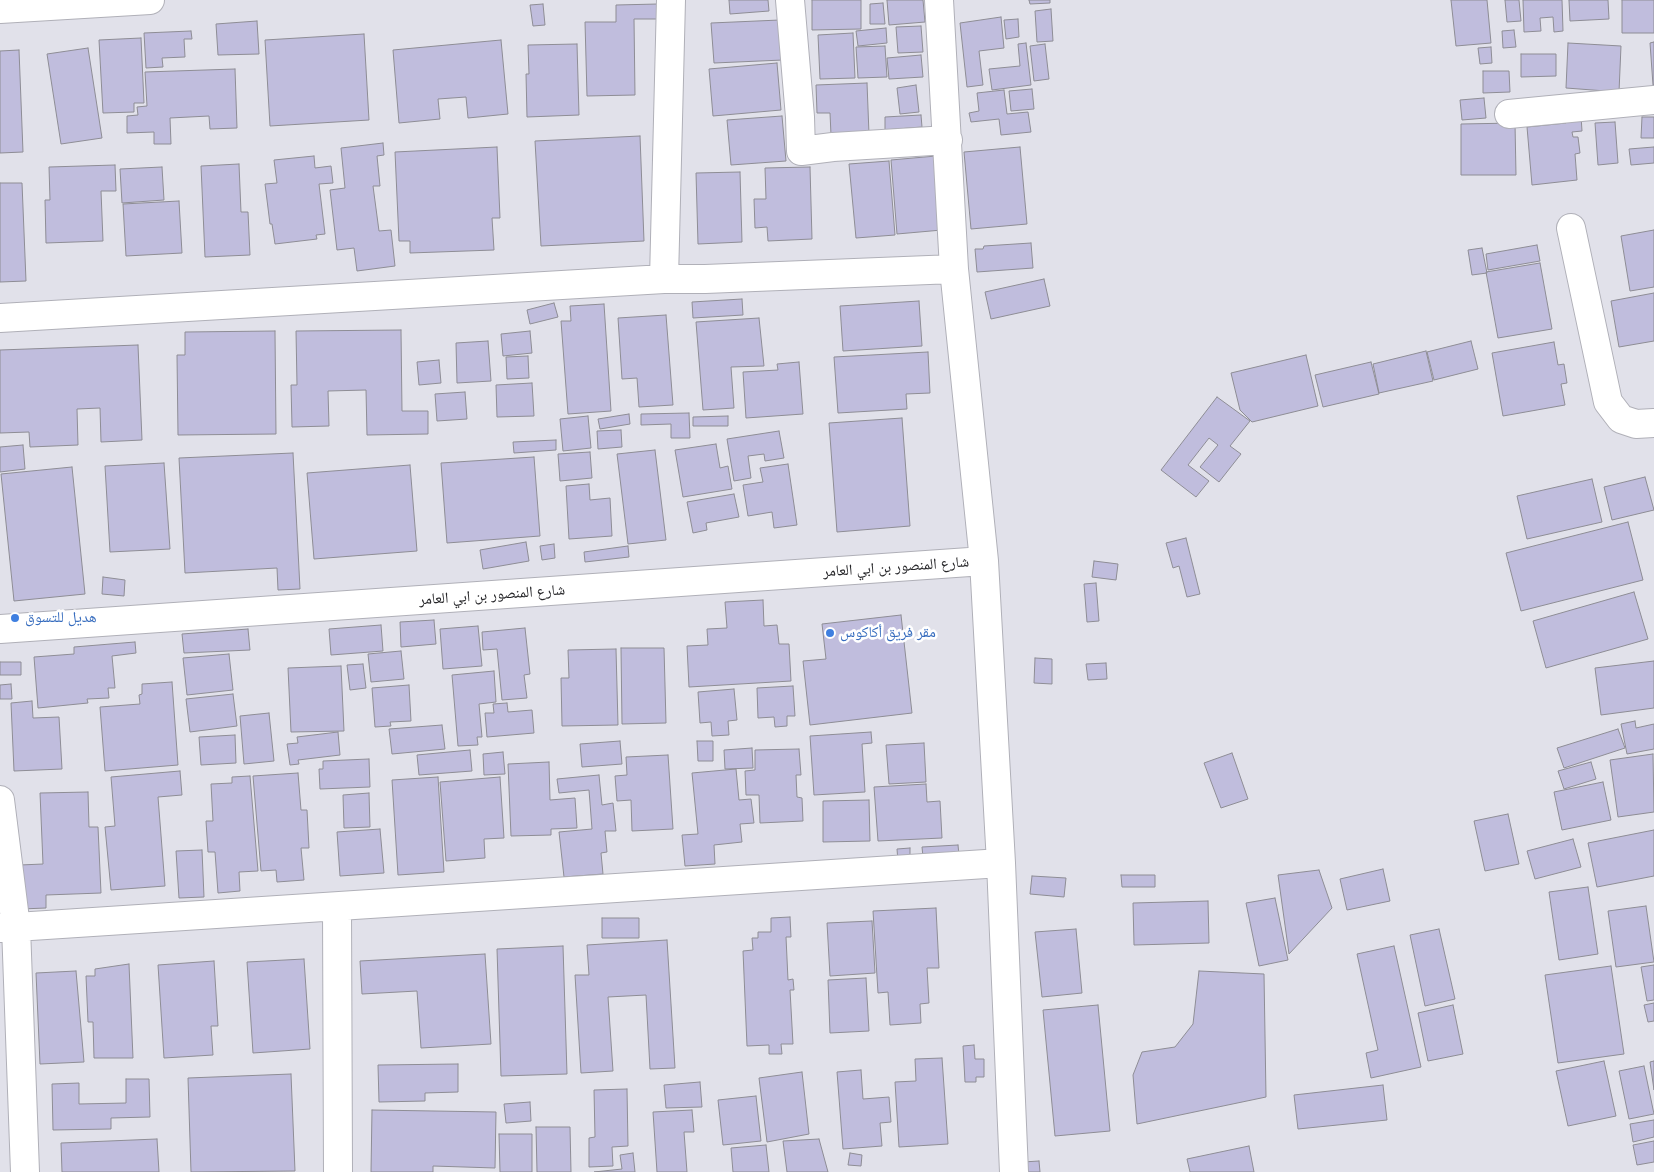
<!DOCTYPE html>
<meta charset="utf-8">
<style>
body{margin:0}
canvas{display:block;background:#e1e1ea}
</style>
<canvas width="1654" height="1172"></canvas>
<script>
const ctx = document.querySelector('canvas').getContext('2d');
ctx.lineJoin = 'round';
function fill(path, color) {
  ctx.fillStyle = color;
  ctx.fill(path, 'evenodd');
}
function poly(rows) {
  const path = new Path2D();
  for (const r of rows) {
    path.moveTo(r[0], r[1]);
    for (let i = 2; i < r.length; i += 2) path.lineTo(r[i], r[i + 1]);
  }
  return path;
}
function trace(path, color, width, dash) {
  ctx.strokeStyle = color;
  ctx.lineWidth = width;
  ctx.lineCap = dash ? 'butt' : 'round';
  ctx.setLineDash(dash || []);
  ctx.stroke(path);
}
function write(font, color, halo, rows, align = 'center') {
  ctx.font = font + ' Montserrat,"Noto Naskh Arabic",sans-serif';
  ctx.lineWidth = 5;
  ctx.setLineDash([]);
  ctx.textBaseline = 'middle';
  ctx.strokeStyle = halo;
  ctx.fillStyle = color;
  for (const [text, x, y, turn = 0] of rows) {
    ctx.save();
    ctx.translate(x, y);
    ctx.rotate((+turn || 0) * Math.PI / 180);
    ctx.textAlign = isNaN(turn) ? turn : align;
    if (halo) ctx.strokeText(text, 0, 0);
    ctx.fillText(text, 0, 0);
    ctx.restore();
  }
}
const building = poly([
 [729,0,768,0,769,11,730,14,729,0],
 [812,0,861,0,861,29,812,30,812,0],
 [887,0,923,0,925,22,889,25,887,0],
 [1029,0,1050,0,1050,3,1030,4,1029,0],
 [1451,0,1487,0,1491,43,1456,46,1451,0],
 [1505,0,1519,0,1521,21,1507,22,1505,0],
 [1523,0,1562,0,1563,31,1554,32,1553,17,1540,18,1541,31,1524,32,1523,0],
 [1569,0,1608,0,1609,19,1570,21,1569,0],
 [1622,0,1654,0,1654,33,1622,33,1622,0],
 [883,3,885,24,870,24,870,4,883,3],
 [543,4,545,25,533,26,530,5,543,4],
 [658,4,658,19,634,19,635,95,587,96,585,22,616,22,616,5,658,4],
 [1051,9,1053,41,1037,42,1035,11,1051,9],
 [1001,17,1004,48,979,51,983,85,967,87,960,23,1001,17],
 [1018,19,1019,37,1006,39,1004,20,1018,19],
 [780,20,783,60,714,63,711,23,780,20],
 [257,21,259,54,218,55,216,24,257,21],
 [921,26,923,52,898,53,896,27,921,26],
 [886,28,887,43,858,46,856,31,886,28],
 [1514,30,1516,47,1503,48,1502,31,1514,30],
 [191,31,192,39,184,39,185,57,162,58,163,67,146,68,144,33,191,31],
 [853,33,855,78,820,79,818,35,853,33],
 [364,34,369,120,270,126,265,40,364,34],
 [141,38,144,103,134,103,134,112,103,113,99,40,141,38],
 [501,40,508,114,468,118,466,97,438,99,440,119,399,123,393,50,501,40],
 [1654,42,1654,85,1653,85,1650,43,1654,42],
 [1026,43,1031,85,992,90,989,69,1020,66,1018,44,1026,43],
 [1568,43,1621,46,1619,92,1566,88,1568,43],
 [577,44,579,115,527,117,526,74,529,74,528,45,577,44],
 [1045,44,1049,79,1034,81,1030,46,1045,44],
 [885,46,887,77,858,78,856,47,885,46],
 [1491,47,1492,63,1480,64,1478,48,1491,47],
 [88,48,102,138,61,144,47,54,88,48],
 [19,50,23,152,0,153,0,51,19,50],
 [1521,54,1556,54,1556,76,1521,77,1521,54],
 [921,55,923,77,889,79,887,58,921,55],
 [777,63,781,110,713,116,709,69,777,63],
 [235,69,237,128,210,129,209,116,170,118,171,144,154,144,154,132,127,133,127,116,138,115,137,107,147,106,145,72,235,69],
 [1483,71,1509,71,1510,92,1483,93,1483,71],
 [867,83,869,134,831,135,830,113,817,113,816,85,867,83],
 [916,85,919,112,900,114,897,88,916,85],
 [1032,89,1034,109,1011,111,1009,91,1032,89],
 [1004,90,1007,114,1028,112,1031,132,1001,135,999,119,971,122,969,113,979,111,977,93,1004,90],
 [1484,98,1486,118,1462,120,1460,100,1484,98],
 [921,115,922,127,885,130,885,117,921,115],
 [782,116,786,161,731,165,727,120,782,116],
 [1581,116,1582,131,1572,132,1573,137,1578,137,1580,153,1575,154,1577,180,1532,185,1527,127,1566,123,1566,117,1581,116],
 [1642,117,1654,117,1654,138,1641,138,1642,117],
 [1615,122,1618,163,1598,165,1595,123,1615,122],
 [1515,123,1516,175,1461,175,1461,124,1515,123],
 [640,136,644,241,541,246,535,141,640,136],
 [383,143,384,155,377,156,380,186,373,186,379,231,391,230,395,266,357,271,354,248,337,250,330,190,345,188,341,148,383,143],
 [497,147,500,218,492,218,494,250,410,253,410,241,399,241,395,152,497,147],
 [1020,147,1027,224,971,229,964,152,1020,147],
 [1654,147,1654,163,1631,165,1629,149,1654,147],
 [314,156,315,168,331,166,333,183,319,184,325,234,316,235,317,239,275,244,272,224,270,224,265,184,277,183,274,160,314,156],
 [936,156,942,230,897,234,891,160,936,156],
 [889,161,895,235,856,238,849,164,889,161],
 [239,164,241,212,248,212,250,255,205,257,201,166,239,164],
 [115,165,116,191,101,191,103,241,46,243,45,200,50,200,49,167,115,165],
 [162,167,164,200,122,203,120,169,162,167],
 [810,167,812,239,768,241,767,227,755,228,754,199,766,199,765,168,810,167],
 [740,172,742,242,698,244,696,173,740,172],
 [0,183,22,183,26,281,0,282,0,183],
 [179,201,182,253,126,256,123,204,179,201],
 [1654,230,1654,287,1630,291,1621,236,1654,230],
 [1031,243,1033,268,977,272,975,249,983,249,984,246,1031,243],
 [1537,245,1540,261,1488,270,1486,254,1537,245],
 [1482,248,1487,273,1472,275,1468,250,1482,248],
 [1540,263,1552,329,1498,338,1486,272,1540,263],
 [1044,279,1050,306,991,319,985,292,1044,279],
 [1654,293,1654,341,1619,347,1611,301,1654,293],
 [742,299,743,315,693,318,692,302,742,299],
 [919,301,922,346,843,351,840,306,919,301],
 [554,303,558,317,530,324,527,310,554,303],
 [604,304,611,411,568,414,561,321,571,321,570,306,604,304],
 [666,315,673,405,639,407,637,378,622,379,618,318,666,315],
 [759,318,764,366,731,367,734,408,703,410,696,322,759,318],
 [401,330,402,411,428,411,428,434,367,435,366,390,328,391,329,426,292,427,291,385,297,385,296,331,401,330],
 [275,331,276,434,178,435,177,355,185,355,185,332,275,331],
 [530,331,532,353,503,356,501,334,530,331],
 [488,341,491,381,457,383,456,343,488,341],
 [1471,341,1478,369,1434,380,1427,352,1471,341],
 [1554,342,1558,365,1564,364,1567,383,1561,384,1565,405,1503,416,1492,353,1554,342],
 [138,345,142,440,101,442,100,408,77,409,78,445,30,447,29,432,0,433,0,350,138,345],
 [1426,351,1433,381,1379,393,1373,364,1426,351],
 [928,352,930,393,906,394,907,409,838,413,834,357,928,352],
 [1306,355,1318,406,1252,422,1240,410,1231,373,1306,355],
 [528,356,529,378,507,379,506,357,528,356],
 [439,360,441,383,419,385,417,362,439,360],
 [799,362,803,414,746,418,743,372,778,370,777,364,799,362],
 [1371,362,1379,394,1323,407,1315,375,1371,362],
 [532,383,534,416,497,417,496,385,532,383],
 [465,392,467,419,437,421,435,394,465,392],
 [1217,397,1250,421,1230,446,1241,454,1219,482,1200,467,1218,445,1209,438,1188,465,1209,481,1196,497,1161,470,1217,397],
 [689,413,690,438,671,438,671,424,641,425,641,414,689,413],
 [629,414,630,424,600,429,598,419,629,414],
 [588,416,591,448,563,451,560,419,588,416],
 [728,416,728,426,693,426,693,417,728,416],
 [902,418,910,526,837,532,829,423,902,418],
 [621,430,622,447,598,449,597,431,621,430],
 [779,431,784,458,765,461,764,454,748,456,751,478,734,481,727,439,779,431],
 [556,440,556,450,514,453,513,442,556,440],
 [716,444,720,468,728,466,732,489,683,497,675,450,716,444],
 [23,445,25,469,0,472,0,447,23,445],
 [655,450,666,540,628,544,617,454,655,450],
 [590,452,592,478,560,481,558,454,590,452],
 [293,453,300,589,278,590,277,568,185,573,179,458,293,453],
 [534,457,540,536,447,543,441,463,534,457],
 [164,463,170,549,110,552,105,466,164,463],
 [788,464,797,525,774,528,772,512,748,516,743,485,763,482,760,468,788,464],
 [410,465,417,551,314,559,307,473,410,465],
 [72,467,85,594,14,601,1,474,72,467],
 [1645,477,1654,510,1612,520,1604,487,1645,477],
 [1592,479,1602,522,1527,539,1517,496,1592,479],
 [589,484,590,500,610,498,612,536,569,539,566,486,589,484],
 [734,494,739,517,706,523,707,530,693,533,687,502,734,494],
 [1628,522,1643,580,1521,611,1506,553,1628,522],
 [1186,538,1200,594,1187,597,1179,566,1173,568,1166,543,1186,538],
 [526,542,529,561,483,569,480,550,526,542],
 [554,544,555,558,542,560,540,546,554,544],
 [628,546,629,557,585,562,584,552,628,546],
 [1094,561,1118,564,1116,580,1092,577,1094,561],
 [103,577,125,580,124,596,102,594,103,577],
 [1096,583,1099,621,1087,622,1084,584,1096,583],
 [1634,592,1648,639,1546,668,1533,621,1634,592],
 [763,600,764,626,777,625,779,644,789,644,791,681,689,687,687,646,708,645,707,629,727,628,725,602,763,600],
 [901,615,912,713,810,725,803,661,826,659,822,624,901,615],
 [434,620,436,644,401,647,400,622,434,620],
 [381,625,383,651,331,655,329,629,381,625],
 [478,626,482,666,443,669,440,629,478,626],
 [525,628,530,674,524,675,527,698,502,700,497,649,483,650,482,632,525,628],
 [248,629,250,650,184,653,182,634,248,629],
 [135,642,136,653,112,656,115,688,108,688,109,698,87,699,88,703,38,708,34,657,74,654,74,647,135,642],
 [621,648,664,648,666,723,622,724,621,648],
 [616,649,618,725,562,726,561,678,569,678,568,650,616,649],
 [401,651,404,679,371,682,368,654,401,651],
 [229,654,233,690,187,695,183,658,229,654],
 [1035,658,1052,659,1052,684,1034,683,1035,658],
 [1654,661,1654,708,1601,715,1595,668,1654,661],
 [0,662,21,662,21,675,0,675,0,662],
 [1106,663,1107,679,1088,680,1086,664,1106,663],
 [363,664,366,688,350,690,347,665,363,664],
 [341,666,344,731,291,732,288,668,341,666],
 [494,671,496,702,479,704,482,737,477,737,478,745,458,746,452,675,494,671],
 [172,682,178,765,105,771,100,707,140,704,139,695,142,694,142,684,172,682],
 [11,684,12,699,0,699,0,685,11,684],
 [409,685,411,721,390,722,391,726,375,727,372,688,409,685],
 [793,686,795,716,787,716,787,726,775,727,774,717,758,718,757,688,793,686],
 [734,689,737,720,728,721,729,735,712,736,711,722,700,723,698,692,734,689],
 [233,694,237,726,190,732,186,699,233,694],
 [32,701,33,718,59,717,62,769,14,771,11,703,32,701],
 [507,703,508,712,532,710,534,733,487,737,485,713,494,713,493,704,507,703],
 [269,713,274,761,244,764,240,716,269,713],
 [1635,721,1636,728,1654,724,1654,749,1627,754,1621,724,1635,721],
 [442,725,445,749,392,754,389,729,442,725],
 [1618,729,1625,748,1564,768,1557,748,1618,729],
 [338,732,340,755,298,760,299,764,290,765,287,744,298,743,297,737,338,732],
 [871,732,872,743,862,744,865,792,814,795,810,736,871,732],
 [235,735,236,763,201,765,199,737,235,735],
 [620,741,622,764,582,767,580,744,620,741],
 [697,741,713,741,713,761,698,761,697,741],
 [924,743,926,782,889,784,886,745,924,743],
 [752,748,753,768,725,769,724,750,752,748],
 [799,749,801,775,796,775,797,797,802,798,803,821,760,823,759,795,746,795,745,771,755,770,755,750,799,749],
 [470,750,472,771,419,775,417,755,470,750],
 [503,752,505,774,484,775,483,754,503,752],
 [1232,753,1248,799,1221,808,1204,763,1232,753],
 [1653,754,1654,812,1618,817,1610,760,1653,754],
 [668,755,673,829,632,831,631,800,617,801,615,776,627,775,626,757,668,755],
 [369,759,370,787,320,789,319,769,323,769,323,761,369,759],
 [549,762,550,800,575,798,577,828,551,829,551,835,511,836,508,764,549,762],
 [1591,762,1596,779,1564,789,1558,771,1591,762],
 [736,769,739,800,751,799,754,823,740,824,742,842,714,845,715,864,685,866,682,835,698,834,692,773,736,769],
 [180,771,182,795,158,797,165,886,111,890,105,827,115,826,111,777,180,771],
 [298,773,301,810,307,810,309,848,301,848,304,880,277,882,276,870,261,871,253,776,298,773],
 [599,775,602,805,613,803,616,831,605,831,607,852,601,853,603,874,564,877,559,832,592,829,589,790,559,793,557,779,599,775],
 [250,776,258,871,239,872,240,891,218,893,215,852,208,852,206,821,213,821,211,784,232,783,232,777,250,776],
 [438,777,444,872,398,875,392,780,438,777],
 [500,777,504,838,484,839,485,858,446,861,440,782,500,777],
 [1603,782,1611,820,1562,830,1554,792,1603,782],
 [926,784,927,802,940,801,942,838,878,841,874,787,926,784],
 [88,792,89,827,98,827,101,893,46,895,46,908,21,909,20,865,43,864,40,793,88,792],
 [369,793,370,827,344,828,343,795,369,793],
 [869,800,870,841,823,842,823,801,869,800],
 [1508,814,1519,864,1485,871,1474,821,1508,814],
 [380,829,384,873,340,876,337,832,380,829],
 [1654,830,1654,876,1597,887,1588,843,1654,830],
 [1573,839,1581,867,1535,879,1527,851,1573,839],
 [958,845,959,855,923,857,922,847,958,845],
 [910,848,910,861,898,862,897,849,910,848],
 [202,850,204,897,179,898,176,851,202,850],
 [1383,869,1390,901,1347,910,1340,879,1383,869],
 [1319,870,1332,908,1289,954,1278,875,1319,870],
 [1121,875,1155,875,1155,887,1122,887,1121,875],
 [1032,876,1066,878,1064,897,1030,894,1032,876],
 [1588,887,1598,954,1559,960,1549,892,1588,887],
 [1275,898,1288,960,1259,966,1246,903,1275,898],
 [1208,901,1209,943,1134,945,1133,903,1208,901],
 [1646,906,1654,962,1616,967,1608,911,1646,906],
 [936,908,939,968,927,968,929,1003,920,1004,921,1023,890,1025,888,992,878,993,873,911,936,908],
 [790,917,791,937,786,937,788,980,793,979,794,990,790,990,793,1044,781,1044,782,1054,769,1054,769,1045,747,1046,743,951,753,950,752,938,758,938,758,932,771,932,771,918,790,917],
 [602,918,639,918,639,938,602,938,602,918],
 [872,921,875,973,830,976,827,923,872,921],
 [1076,929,1082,993,1042,997,1035,932,1076,929],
 [1439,929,1455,999,1425,1006,1410,935,1439,929],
 [667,940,675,1068,650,1069,646,995,608,997,613,1071,581,1073,575,975,589,975,587,945,667,940],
 [563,946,567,1074,501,1076,497,949,563,946],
 [1394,946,1421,1067,1371,1078,1366,1053,1378,1050,1357,954,1394,946],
 [485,954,491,1044,421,1048,417,991,362,994,360,961,485,954],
 [304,959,310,1049,253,1053,247,962,304,959],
 [214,961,218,1026,211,1026,213,1055,164,1058,158,965,214,961],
 [129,964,133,1058,94,1058,93,1022,88,1022,86,976,95,976,95,969,129,964],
 [1654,965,1654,1000,1647,1001,1641,967,1654,965],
 [1611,966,1624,1054,1558,1063,1545,975,1611,966],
 [76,971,84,1062,40,1064,36,973,76,971],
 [1199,971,1264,974,1266,1097,1137,1124,1133,1075,1142,1052,1175,1047,1193,1024,1199,971],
 [866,978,869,1031,830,1033,828,980,866,978],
 [1654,1003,1654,1021,1648,1022,1644,1005,1654,1003],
 [1098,1005,1110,1131,1055,1136,1043,1010,1098,1005],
 [1453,1005,1463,1054,1428,1061,1418,1013,1453,1005],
 [974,1045,975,1059,984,1059,984,1077,976,1077,976,1082,965,1082,963,1046,974,1045],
 [942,1058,948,1144,899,1147,895,1082,916,1081,915,1059,942,1058],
 [1604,1061,1616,1116,1568,1126,1556,1071,1604,1061],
 [1654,1061,1654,1090,1650,1062,1654,1061],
 [458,1064,458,1092,425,1093,425,1101,379,1102,378,1065,458,1064],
 [1644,1066,1654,1114,1629,1119,1619,1071,1644,1066],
 [861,1070,863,1099,889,1097,891,1122,880,1123,882,1146,843,1149,837,1072,861,1070],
 [802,1072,809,1134,767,1142,759,1078,802,1072],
 [291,1074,295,1171,191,1172,188,1078,291,1074],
 [126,1079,149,1079,150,1117,111,1118,111,1129,53,1130,52,1084,79,1083,79,1104,126,1103,126,1079],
 [700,1082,702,1107,666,1108,664,1085,700,1082],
 [1383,1085,1387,1120,1298,1129,1294,1095,1383,1085],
 [627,1089,628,1146,612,1147,613,1166,589,1167,589,1138,595,1137,594,1090,627,1089],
 [756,1096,761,1141,723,1145,718,1100,756,1096],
 [530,1102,531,1121,506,1123,504,1104,530,1102],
 [372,1110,496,1112,495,1168,433,1166,433,1172,371,1172,372,1110],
 [692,1110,694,1132,684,1132,687,1172,657,1172,653,1112,692,1110],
 [1654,1120,1654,1137,1633,1142,1630,1124,1654,1120],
 [536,1127,570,1127,571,1172,537,1172,536,1127],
 [499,1134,532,1134,532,1172,500,1172,499,1134],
 [157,1139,159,1172,62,1172,61,1143,157,1139],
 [819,1139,828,1172,787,1172,783,1141,819,1139],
 [1654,1141,1654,1162,1637,1165,1633,1145,1654,1141],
 [766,1145,769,1172,733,1172,731,1148,766,1145],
 [1249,1146,1254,1172,1190,1172,1187,1159,1249,1146],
 [633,1153,635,1172,594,1172,622,1169,620,1155,633,1153],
 [850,1153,862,1155,861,1166,848,1165,850,1153],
 [1039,1161,1040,1172,1024,1172,1023,1162,1039,1161]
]);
fill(building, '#c0bddd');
trace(building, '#8e8d95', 1);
const street = poly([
 [790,0,800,117,801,151,833,147,948,140],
 [939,0,954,269,984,561,1001,863,1014,1172],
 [0,9,150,0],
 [1509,114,1654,100],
 [1571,228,1608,402,1621,419,1636,424,1654,423],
 [664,279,671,0],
 [0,318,664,279,705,279,954,269],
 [0,629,984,561],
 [0,800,16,927,25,1172],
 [337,907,338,1172],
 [0,928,1001,863]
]);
trace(street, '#b0b0b8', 30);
trace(street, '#fff', 28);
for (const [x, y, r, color] of [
 [15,618,5,"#3f7fe0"],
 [830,633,5,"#3f7fe0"]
]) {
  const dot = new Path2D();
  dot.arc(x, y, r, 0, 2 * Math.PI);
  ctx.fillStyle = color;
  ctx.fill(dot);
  trace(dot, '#fff', 2);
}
write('15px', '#262629', '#fff', [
 ["شارع المنصور بن ابي العامر",896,567,-4],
 ["شارع المنصور بن ابي العامر",492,595,-4]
]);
write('15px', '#366cbe', '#fff', [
 ["هديل للتسوق",25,618],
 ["مقر فريق أكاكوس",840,633]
], 'left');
</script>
